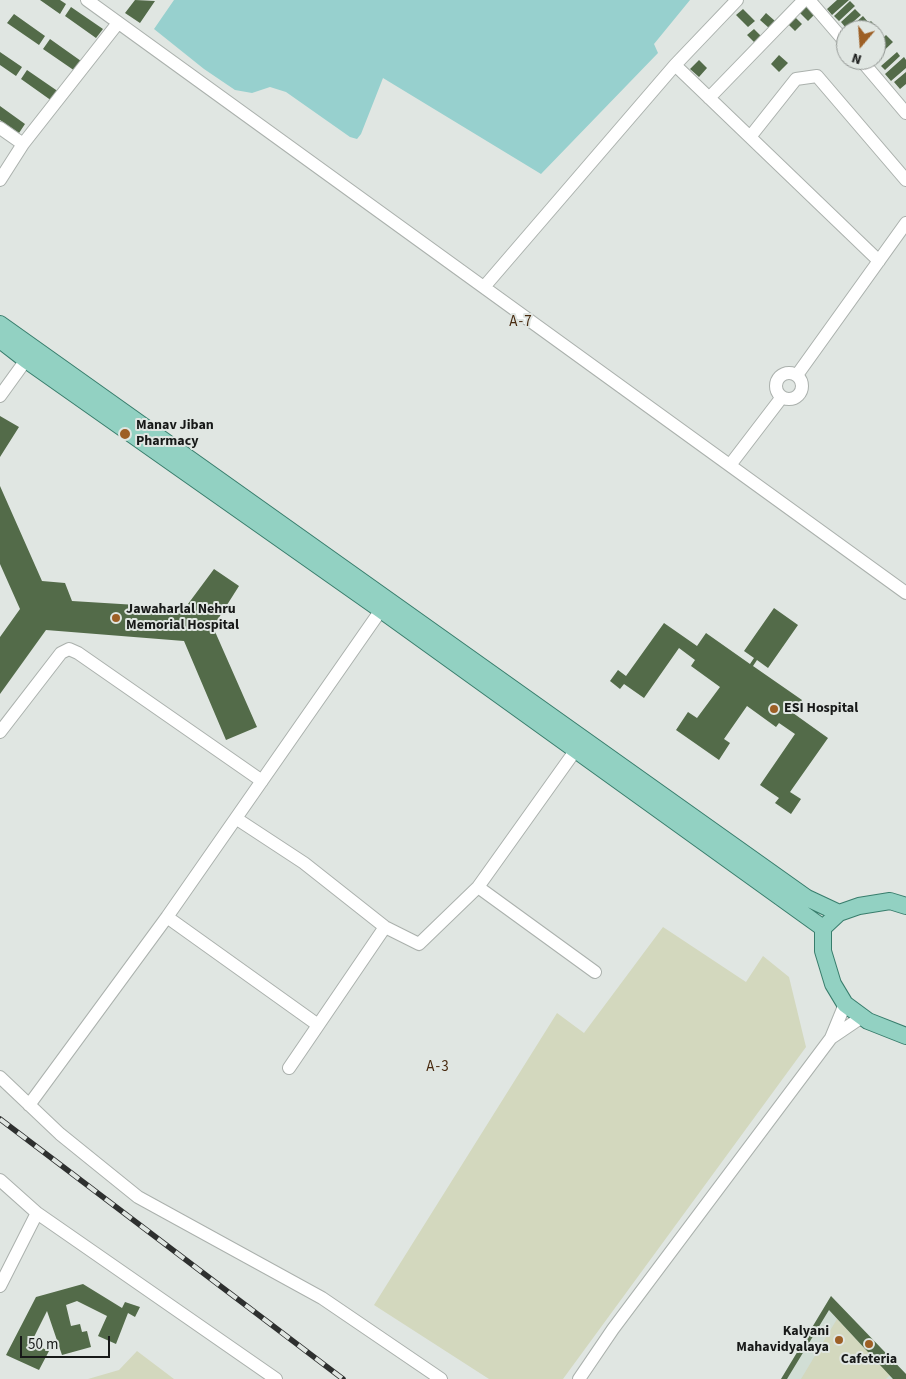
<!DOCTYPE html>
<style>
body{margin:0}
#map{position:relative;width:906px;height:1379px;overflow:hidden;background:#e0e6e2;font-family:"Source Sans 3",sans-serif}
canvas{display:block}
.north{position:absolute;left:836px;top:20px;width:50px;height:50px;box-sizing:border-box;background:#e0e6e2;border:1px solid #909491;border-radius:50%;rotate:198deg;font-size:14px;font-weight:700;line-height:20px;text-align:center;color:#171918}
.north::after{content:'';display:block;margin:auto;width:18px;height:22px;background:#9d5f25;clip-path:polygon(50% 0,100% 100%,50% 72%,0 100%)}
.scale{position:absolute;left:20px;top:1336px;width:90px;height:22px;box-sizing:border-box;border:2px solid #171918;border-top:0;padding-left:6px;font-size:15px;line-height:18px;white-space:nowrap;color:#171918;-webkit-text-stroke:4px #e0e6e2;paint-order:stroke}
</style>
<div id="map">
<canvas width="906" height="1379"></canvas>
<div class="north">N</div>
<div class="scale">50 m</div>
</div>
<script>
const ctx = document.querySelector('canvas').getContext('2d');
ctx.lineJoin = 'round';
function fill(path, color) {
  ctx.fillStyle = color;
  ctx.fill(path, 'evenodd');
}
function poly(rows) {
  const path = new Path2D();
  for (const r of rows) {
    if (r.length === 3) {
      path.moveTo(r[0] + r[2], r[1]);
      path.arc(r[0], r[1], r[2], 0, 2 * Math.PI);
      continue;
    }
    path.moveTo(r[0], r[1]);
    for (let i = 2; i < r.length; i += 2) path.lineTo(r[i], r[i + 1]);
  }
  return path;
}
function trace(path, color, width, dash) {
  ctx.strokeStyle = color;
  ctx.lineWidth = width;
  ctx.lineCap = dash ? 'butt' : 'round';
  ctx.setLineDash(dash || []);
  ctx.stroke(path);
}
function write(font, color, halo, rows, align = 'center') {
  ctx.font = font + ' "Source Sans 3",sans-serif';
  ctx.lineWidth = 4;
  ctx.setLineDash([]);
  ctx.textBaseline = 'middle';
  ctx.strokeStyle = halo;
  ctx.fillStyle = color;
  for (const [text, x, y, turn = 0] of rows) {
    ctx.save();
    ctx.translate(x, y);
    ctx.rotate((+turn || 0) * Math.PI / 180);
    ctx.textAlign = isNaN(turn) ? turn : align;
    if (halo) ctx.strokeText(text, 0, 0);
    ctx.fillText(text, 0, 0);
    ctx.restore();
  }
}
fill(poly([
 [831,1296,906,1374,906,1379,781,1379]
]), '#d1ded5');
fill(poly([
 [663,927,746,982,763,956,789,977,806,1047,563,1379,489,1379,374,1305,557,1013,584,1033],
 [837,1319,890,1375,886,1379,801,1379],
 [137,1351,174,1379,88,1379,119,1370]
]), '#d3d8be');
fill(poly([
 [174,0,690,0,654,44,658,53,541,174,383,78,361,134,357,139,350,137,286,92,270,87,252,93,235,90,204,69,154,29]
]), '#97d0ce');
fill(poly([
 [40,0,60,0,66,4,60,14],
 [135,0,155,1,140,23,125,13],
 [837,0,849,0,832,15,827,9],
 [850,1,855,6,839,21,834,16],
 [806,6,815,14,808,21,800,13],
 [71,7,103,29,96,38,65,16],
 [743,9,755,21,748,27,736,15],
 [855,9,861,15,846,28,841,22],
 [766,13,775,21,769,28,760,20],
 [14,14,45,36,39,45,7,23],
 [863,16,868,22,859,30,847,30],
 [795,17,802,24,795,31,788,24],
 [871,21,878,29,861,30],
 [754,29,761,36,755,43,747,35],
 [886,35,893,42,876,58,876,45],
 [50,39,81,61,75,71,43,49],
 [0,52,22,67,16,76,0,65],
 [897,52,900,56,885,70,881,66],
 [779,55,788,63,779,72,771,64],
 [904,57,906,60,906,68,891,81,885,74],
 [699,60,707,68,699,77,690,69],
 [27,70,59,92,52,101,21,79],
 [906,72,906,84,900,89,894,82],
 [0,106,25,124,19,133,0,120],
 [0,416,19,427,0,457],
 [0,486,42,581,65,583,72,601,185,608,214,569,239,586,213,627,257,727,226,740,184,641,46,630,0,694,0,637,20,609,0,564],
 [774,608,798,625,768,668,757,660,753,666,802,700,793,713,828,738,790,792,801,799,791,814,775,803,779,798,760,785,795,734,779,723,776,727,747,706,724,739,730,743,719,760,676,730,688,712,697,718,720,687,691,666,695,660,679,648,644,698,624,684,620,689,610,681,618,670,626,676,664,623,697,646,706,633,750,664,754,658,744,651],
 [83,1284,122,1308,125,1302,140,1307,135,1317,128,1313,116,1344,98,1336,107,1316,77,1301,66,1305,71,1326,80,1324,82,1332,87,1331,91,1347,62,1355,47,1311,31,1343,49,1351,39,1370,6,1355,36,1297],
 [831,1296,906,1374,906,1379,893,1379,829,1310,787,1379,781,1379]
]), '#536b49');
const minor = poly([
 [87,0,906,593],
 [809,0,846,43],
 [861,60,906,113],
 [675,65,879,261],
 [709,98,804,0],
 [0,128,23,144,118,23],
 [750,137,796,79,817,76,906,180],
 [0,180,23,144],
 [484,287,675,65,737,0],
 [789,386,13],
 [797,375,906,223],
 [0,396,26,360],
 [730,465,782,397],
 [0,732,61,653,69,649,78,653,262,781],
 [237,819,304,863,385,927,419,944,478,887,580,744],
 [478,887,595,972],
 [167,917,318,1025],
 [831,1038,845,1004],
 [289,1068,385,927],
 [0,1077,60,1134,138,1197,322,1298,441,1379],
 [29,1105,167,917,381,610],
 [0,1180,37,1213,276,1379],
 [0,1286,37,1213],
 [579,1379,613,1329,831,1038,862,1017]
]);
const major = poly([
 [0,324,807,898,839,913],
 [0,340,26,360,381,610,823,928],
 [906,906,890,901,859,906,839,913,823,928,823,951,833,984,845,1004,868,1021,906,1036]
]);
trace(minor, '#abb1ad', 14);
trace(major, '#387d6c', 18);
trace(minor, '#fff', 12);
trace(major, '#92d1c2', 16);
const rail = poly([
 [0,1119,343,1379]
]);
trace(rail, '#2e302f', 5.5);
trace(rail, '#e0e6e2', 4, [11]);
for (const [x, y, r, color] of [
 [125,434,6,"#9d5f25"],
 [116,618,5,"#9d5f25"],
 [774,709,5,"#9d5f25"],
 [839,1340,5,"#9d5f25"],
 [869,1344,5,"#9d5f25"]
]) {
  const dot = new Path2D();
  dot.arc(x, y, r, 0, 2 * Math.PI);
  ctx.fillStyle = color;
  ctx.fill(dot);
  trace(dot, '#e0e6e2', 2);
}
write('bold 14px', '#171918', '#e0e6e2', [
 ["Manav Jiban",136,426],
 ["Pharmacy",136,442],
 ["Jawaharlal Nehru",126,610],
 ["Memorial Hospital",126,626],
 ["ESI Hospital",784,709],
 ["Kalyani",829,1332,"right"],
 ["Mahavidyalaya",829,1348,"right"],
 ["Cafeteria",869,1360,"center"]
], 'left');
ctx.letterSpacing = '1px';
write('15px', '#482a0f', '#e0e6e2', [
 ["A-7",521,323],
 ["A-3",438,1068]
]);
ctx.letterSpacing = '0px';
</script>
